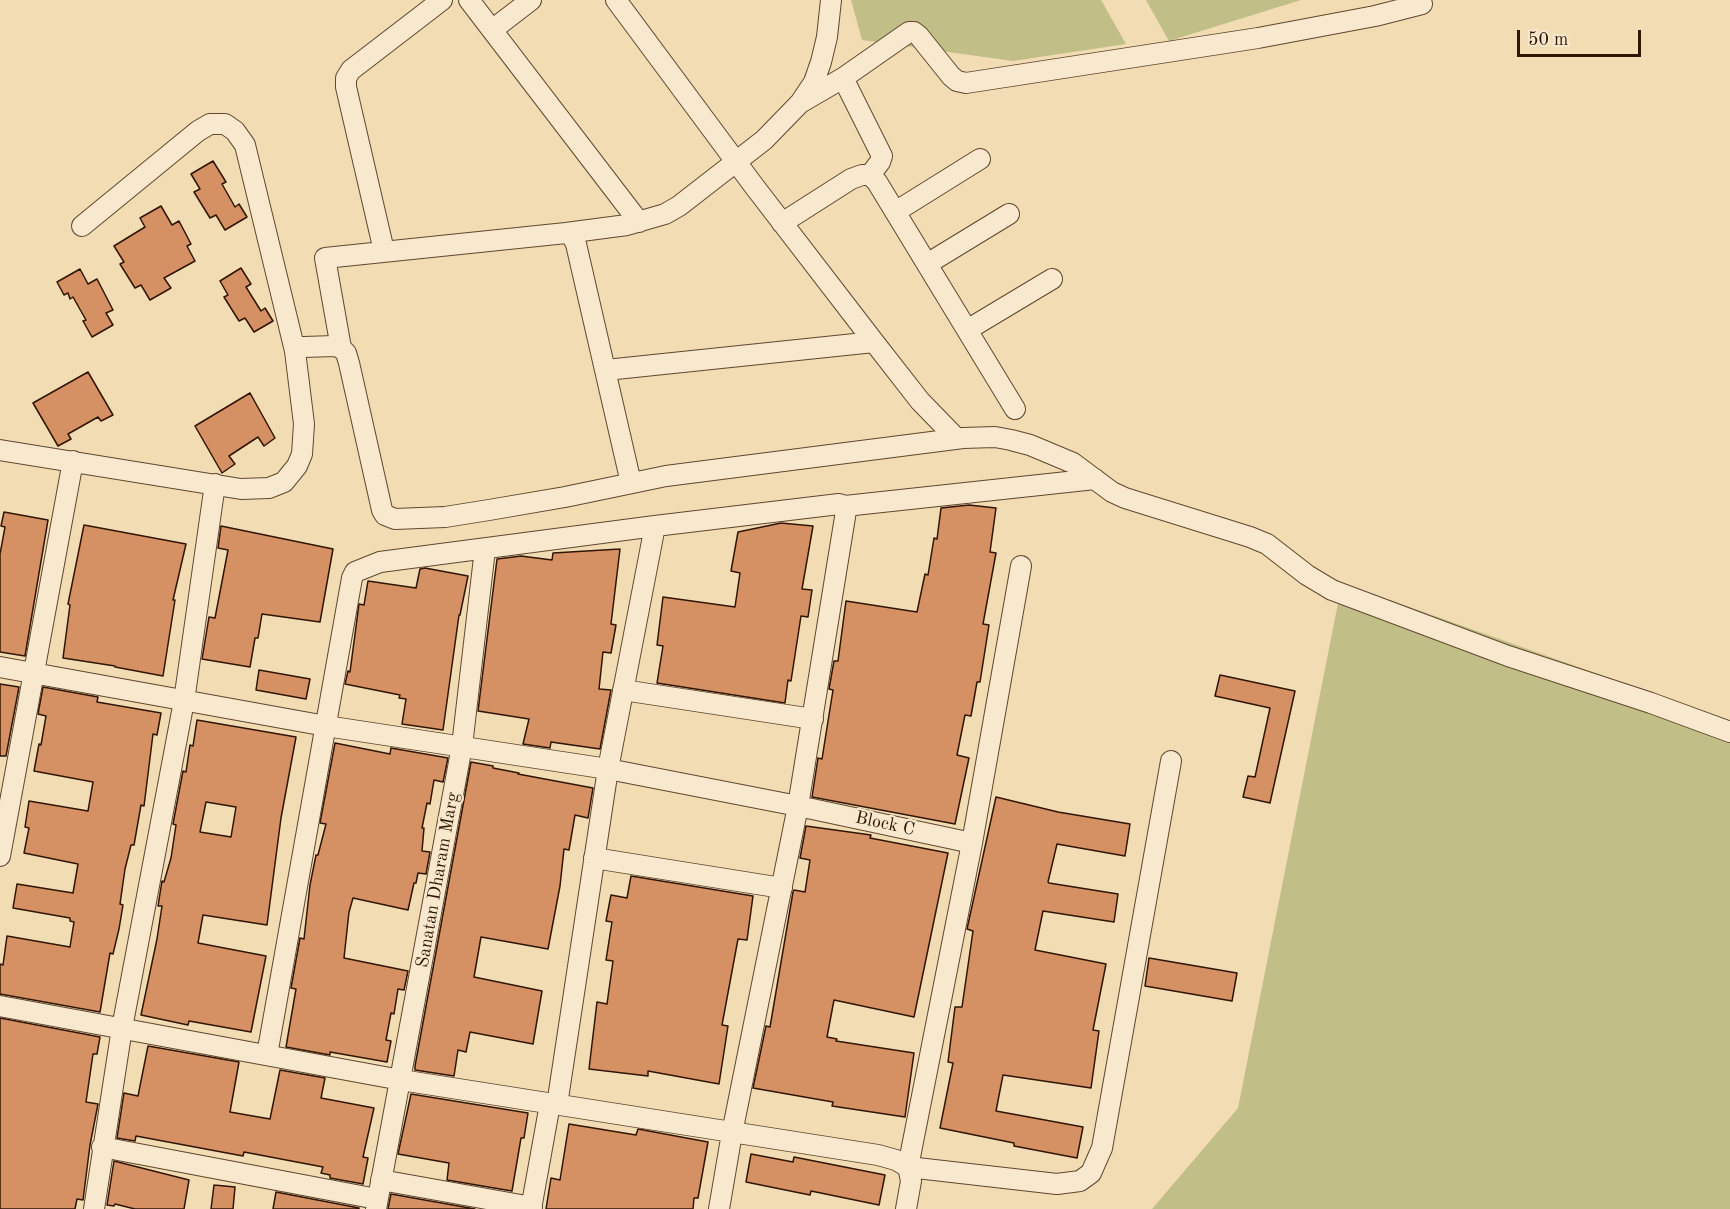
<!DOCTYPE html>
<style>
body{margin:0}
#map{position:relative;width:1730px;height:1209px;overflow:hidden;background:#f2dcb3;font-family:"Old Standard TT",serif}
canvas{display:block}
.scale{position:absolute;left:1517px;top:30px;width:124px;height:27px;box-sizing:border-box;border:3px solid #301502;border-top:0;padding-left:8px;font-size:18px;line-height:21px;white-space:nowrap;color:#301502;-webkit-text-stroke:4px #f7e8ce;paint-order:stroke}
</style>
<div id="map">
<canvas width="1730" height="1209"></canvas>
<div class="scale">50 m</div>
</div>
<script>
const ctx = document.querySelector('canvas').getContext('2d');
ctx.lineJoin = 'round';
function fill(path, color) {
  ctx.fillStyle = color;
  ctx.fill(path, 'evenodd');
}
function poly(rows) {
  const path = new Path2D();
  for (const r of rows) {
    path.moveTo(r[0], r[1]);
    for (let i = 2; i < r.length; i += 2) path.lineTo(r[i], r[i + 1]);
  }
  return path;
}
function trace(path, color, width, dash) {
  ctx.strokeStyle = color;
  ctx.lineWidth = width;
  ctx.lineCap = dash ? 'butt' : 'round';
  ctx.setLineDash(dash || []);
  ctx.stroke(path);
}
function write(font, color, halo, rows, align = 'center') {
  ctx.font = font + ' "Old Standard TT",serif';
  ctx.lineWidth = 4.5;
  ctx.setLineDash([]);
  ctx.textBaseline = 'middle';
  ctx.strokeStyle = halo;
  ctx.fillStyle = color;
  for (const [text, x, y, turn = 0] of rows) {
    ctx.save();
    ctx.translate(x, y);
    ctx.rotate((+turn || 0) * Math.PI / 180);
    ctx.textAlign = isNaN(turn) ? turn : align;
    if (halo) ctx.strokeText(text, 0, 0);
    ctx.fillText(text, 0, 0);
    ctx.restore();
  }
}
fill(poly([
 [851,0,1101,0,1126,44,1013,61,862,40],
 [1146,0,1301,0,1169,41],
 [1342,583,1730,721,1730,1209,1152,1209,1238,1108]
]), '#c2be88');
const building = poly([
 [213,161,226,182,222,184,235,207,239,204,247,217,225,230,216,215,210,218,194,192,200,189,191,174,213,161],
 [161,206,172,225,179,221,191,244,187,246,195,261,164,278,171,288,150,300,141,285,135,288,120,264,124,262,114,246,145,227,140,218,161,206],
 [241,268,251,284,246,287,261,311,265,308,273,321,254,332,245,318,239,321,224,297,228,295,220,281,241,268],
 [80,269,88,284,97,279,113,310,106,313,113,325,92,337,83,321,86,320,73,297,70,299,68,293,64,295,57,282,80,269],
 [88,372,113,415,101,421,98,417,68,434,71,439,58,446,33,403,88,372],
 [250,393,275,438,264,446,258,437,229,456,235,464,222,473,195,426,250,393],
 [969,505,996,508,990,552,996,553,983,624,989,625,980,682,977,682,971,716,965,715,957,755,969,758,955,824,812,797,818,758,822,759,833,690,829,689,834,661,838,661,846,601,917,612,925,574,928,575,934,538,937,539,941,508,969,505],
 [4,512,48,520,25,656,0,652,0,554,5,527,1,526,4,512],
 [781,523,813,526,802,589,812,590,808,617,801,616,791,681,788,680,785,703,657,683,663,646,657,645,663,597,735,607,740,573,731,571,738,532,781,523],
 [84,525,186,544,173,600,175,600,163,676,115,667,115,666,63,658,70,605,68,604,84,525],
 [221,526,333,549,320,622,262,614,258,638,255,638,250,667,202,659,209,617,215,618,228,550,218,548,221,526],
 [620,549,611,624,616,625,611,653,603,652,599,689,611,690,600,749,551,742,550,748,523,744,529,719,478,711,497,559,521,556,552,560,553,553,620,549],
 [425,568,468,576,460,615,459,615,443,730,402,724,406,699,399,698,400,695,345,684,348,671,350,672,359,604,364,605,368,581,416,588,420,569,425,568],
 [259,670,310,679,306,699,256,690,259,670],
 [1220,675,1295,691,1270,803,1243,797,1248,776,1255,777,1270,708,1215,696,1220,675],
 [0,684,19,687,6,756,0,756,0,684],
 [43,687,98,697,97,702,161,713,157,735,153,734,144,806,141,805,134,845,131,845,125,869,120,904,123,905,119,929,113,954,110,953,100,1012,0,994,0,964,3,965,7,936,70,947,74,922,70,921,70,918,13,908,17,884,73,893,78,864,24,853,29,828,25,827,29,801,88,811,93,782,34,771,39,744,41,745,46,716,38,714,43,687],
 [197,720,296,737,281,818,267,925,203,915,198,943,266,956,251,1032,189,1021,188,1025,141,1015,157,939,162,906,158,906,162,881,164,882,171,858,176,825,173,824,183,771,186,772,190,745,193,746,197,720],
 [206,802,236,807,231,837,200,832,206,802],
 [335,743,390,754,391,748,448,758,443,782,434,780,430,804,427,803,422,828,424,828,422,851,430,852,426,874,418,873,416,883,414,883,408,910,353,898,349,912,344,958,408,971,404,990,398,989,394,1014,391,1013,386,1040,391,1041,387,1062,330,1052,330,1055,286,1047,296,989,291,988,300,938,304,939,310,885,316,855,318,855,326,824,320,823,335,743],
 [471,762,493,766,493,768,519,773,518,774,593,788,588,818,575,815,569,850,564,849,560,886,548,949,481,937,474,977,542,991,533,1044,470,1032,466,1052,458,1050,454,1076,415,1070,415,1066,471,762],
 [996,797,1058,812,1130,824,1125,856,1057,844,1048,882,1049,883,1118,894,1114,922,1043,911,1035,950,1106,964,1093,1030,1099,1031,1091,1088,1003,1075,996,1111,1083,1127,1077,1158,1014,1146,1014,1143,940,1128,953,1063,948,1062,955,1007,962,1007,973,931,967,929,996,797],
 [806,826,871,835,870,838,948,853,914,1017,834,1000,827,1037,837,1039,836,1041,914,1053,905,1117,832,1106,833,1102,753,1088,766,1026,770,1027,793,892,794,890,805,892,810,860,800,858,806,826],
 [631,876,753,896,747,940,738,939,722,1025,728,1026,719,1084,648,1071,648,1076,589,1069,597,1002,607,1004,613,961,606,960,612,922,606,921,611,895,627,898,631,876],
 [1149,958,1237,973,1232,1001,1145,986,1149,958],
 [0,1018,100,1037,97,1054,93,1054,86,1102,98,1104,90,1145,83,1200,77,1199,75,1209,0,1209,0,1018],
 [148,1046,239,1062,230,1112,270,1119,280,1070,325,1078,321,1098,374,1108,363,1157,368,1158,363,1184,330,1178,330,1175,321,1173,323,1167,244,1152,243,1156,136,1136,135,1141,117,1138,124,1093,138,1096,148,1046],
 [411,1094,528,1113,524,1138,521,1138,512,1191,447,1180,449,1163,398,1154,411,1094],
 [569,1124,636,1135,638,1129,708,1142,698,1198,694,1198,693,1209,546,1209,551,1178,560,1180,569,1124],
 [751,1154,793,1162,794,1157,885,1175,879,1205,811,1191,810,1195,746,1182,751,1154],
 [114,1161,189,1180,184,1209,135,1209,115,1204,114,1206,107,1205,114,1161],
 [214,1185,235,1187,233,1209,211,1209,214,1185],
 [276,1192,359,1208,359,1209,273,1209,276,1192],
 [391,1194,475,1209,388,1209,391,1194]
]);
fill(building, '#d59163');
trace(building, '#301502', 1.5);
const minor = poly([
 [469,0,639,222],
 [616,0,754,186,874,342,920,401,957,439],
 [492,30,531,0],
 [843,78,882,156,880,162,870,175],
 [800,103,843,78,909,32,914,32,919,36,951,76,957,81,966,83,1258,38,1375,16,1422,4],
 [895,212,980,159],
 [782,223,851,179,862,175,870,175,877,182,1015,409],
 [82,226,198,131,210,124,225,124,235,131,245,145,295,351],
 [566,233,627,225,665,214,679,206,764,140,800,103,814,82,821,62,827,37,831,0],
 [384,251,346,87,346,78,351,70,442,0],
 [927,264,1009,214],
 [967,330,1052,279],
 [341,348,325,258,566,233,572,236,576,244,631,483],
 [606,370,874,342],
 [0,450,241,489,269,488,284,482,297,466,302,454,304,424,295,351,299,347,304,347,335,346,341,348,346,353,349,363,382,510,385,515,395,519,445,517,489,510,565,497,666,476,963,438,995,437,1011,440,1030,445,1073,463,1112,492,1125,498,1250,537,1267,544,1307,575,1332,590,1508,656,1651,703,1730,732],
 [1021,566,972,843,908,1167,1057,1184,1080,1181,1091,1173,1102,1148,1171,761],
 [0,667,326,726,608,769,798,806,972,843],
 [623,690,813,719],
 [0,856,73,461],
 [594,858,782,888],
 [0,1006,401,1080,878,1155,896,1160,908,1167,911,1181,906,1209],
 [267,1055,352,578,355,572,380,562,655,526,839,504,845,506,1095,479],
 [557,1105,608,769,655,526],
 [102,1147,377,1199],
 [381,1180,532,1207],
 [94,1209,122,1028,184,701,215,484],
 [376,1209,462,746,485,549],
 [531,1209,550,1104],
 [719,1209,732,1133,798,806,846,511,845,506]
]);
trace(minor, '#60472e', 22);
trace(minor, '#f7e8ce', 20);
write('18px', '#301502', '#f7e8ce', [
 ["Block C",885,824,12],
 ["Sanatan Dharam Marg",438,880,-80]
]);
</script>
